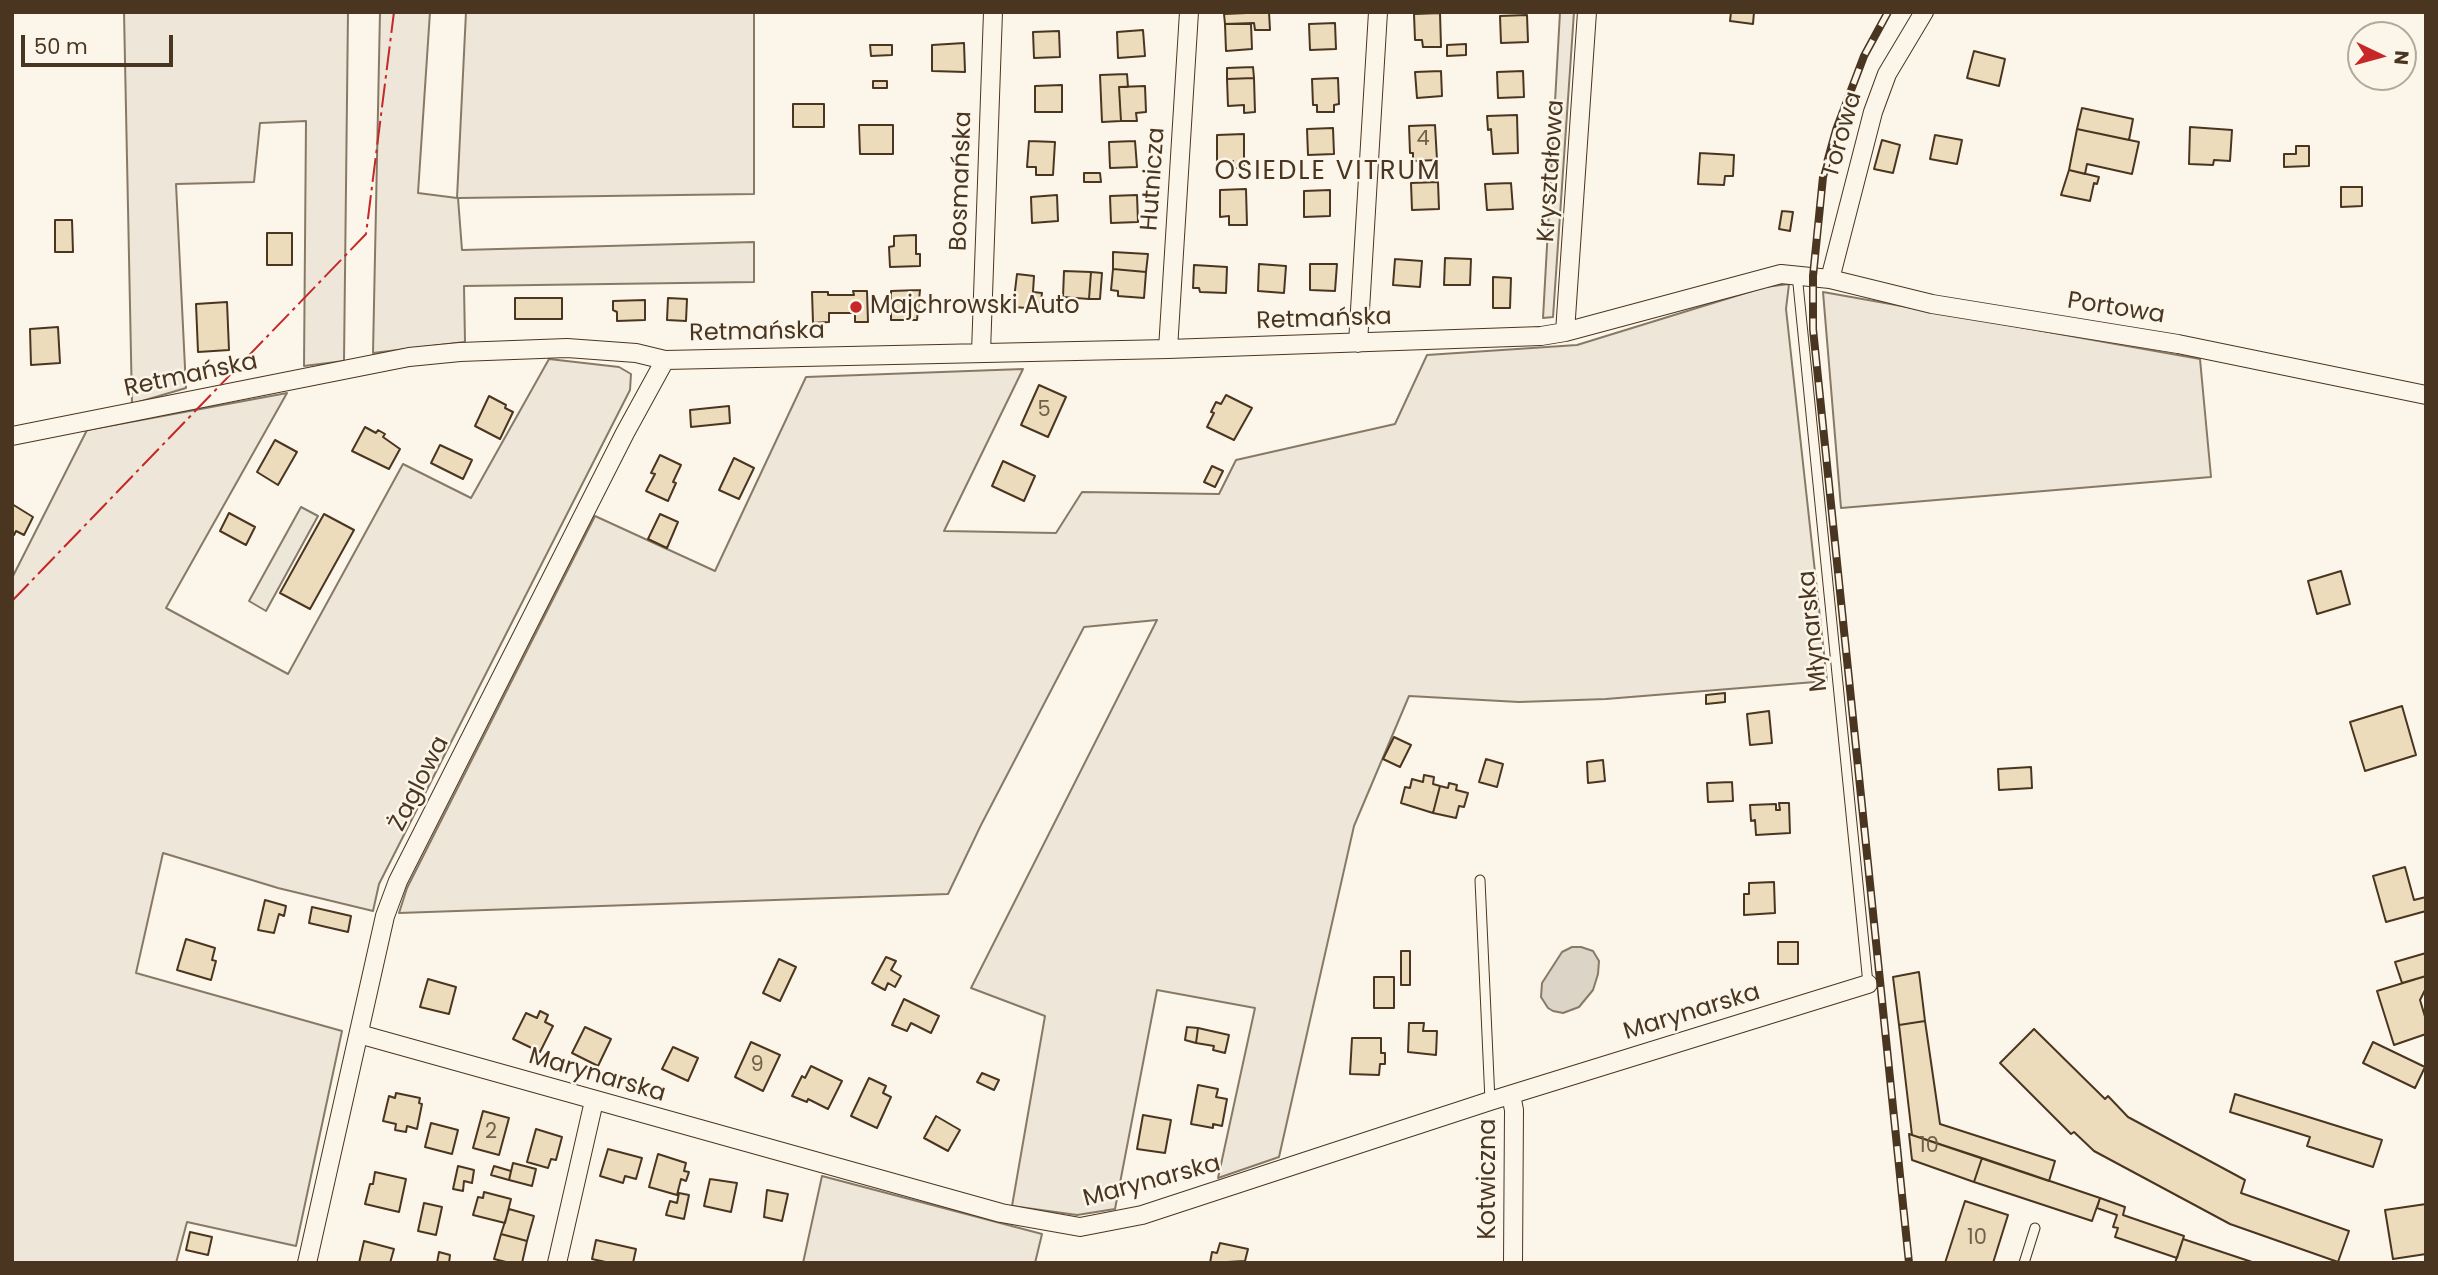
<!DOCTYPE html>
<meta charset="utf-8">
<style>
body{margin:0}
#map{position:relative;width:2438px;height:1275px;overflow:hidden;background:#fbf6e9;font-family:Poppins,sans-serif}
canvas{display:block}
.frame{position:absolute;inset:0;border:14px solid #4a3520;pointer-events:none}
.north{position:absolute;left:2347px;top:21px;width:70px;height:70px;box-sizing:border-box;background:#fbf6e9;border:2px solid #b4a999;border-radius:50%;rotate:95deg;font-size:19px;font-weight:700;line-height:28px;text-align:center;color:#4a3520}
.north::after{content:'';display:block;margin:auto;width:24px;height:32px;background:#c62828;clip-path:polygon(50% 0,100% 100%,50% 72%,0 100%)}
.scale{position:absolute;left:21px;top:35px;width:152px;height:32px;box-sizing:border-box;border:4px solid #4a3520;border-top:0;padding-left:9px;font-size:21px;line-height:24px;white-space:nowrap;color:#4a3520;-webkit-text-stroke:5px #fbf6e9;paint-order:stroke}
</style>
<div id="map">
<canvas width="2438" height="1275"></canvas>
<div class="frame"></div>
<div class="north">N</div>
<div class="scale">50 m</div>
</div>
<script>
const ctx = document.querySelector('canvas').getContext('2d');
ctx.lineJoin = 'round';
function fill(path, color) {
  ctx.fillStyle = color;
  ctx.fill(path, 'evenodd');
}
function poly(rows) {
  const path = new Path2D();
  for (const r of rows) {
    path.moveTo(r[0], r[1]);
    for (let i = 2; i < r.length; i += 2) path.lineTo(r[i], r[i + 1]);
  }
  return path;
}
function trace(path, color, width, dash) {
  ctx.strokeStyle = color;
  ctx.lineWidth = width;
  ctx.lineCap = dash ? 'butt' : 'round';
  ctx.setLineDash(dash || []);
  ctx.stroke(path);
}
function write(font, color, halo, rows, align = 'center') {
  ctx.font = font + ' Poppins,sans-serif';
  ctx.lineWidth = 5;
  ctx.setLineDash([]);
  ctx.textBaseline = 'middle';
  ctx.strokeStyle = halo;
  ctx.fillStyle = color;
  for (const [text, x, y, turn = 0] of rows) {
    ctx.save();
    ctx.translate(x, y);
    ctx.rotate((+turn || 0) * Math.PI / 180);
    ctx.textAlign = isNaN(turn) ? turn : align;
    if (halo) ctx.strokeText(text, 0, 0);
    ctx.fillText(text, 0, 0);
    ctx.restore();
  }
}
const green = poly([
 [124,12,348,12,344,361,304,366,306,121,260,123,254,182,176,184,186,388,132,404,124,12],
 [380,12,430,12,418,193,457,198,466,12,754,12,754,194,458,198,462,250,754,242,754,282,464,286,465,342,373,353,380,12],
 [1560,12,1574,12,1553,317,1543,318,1560,12],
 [1789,284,1786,309,1827,681,1606,699,1519,702,1409,696,1354,826,1279,1157,1218,1178,1255,1008,1157,990,1115,1209,1077,1215,1012,1206,1045,1016,971,988,1157,620,1084,627,981,825,948,894,399,913,407,888,595,516,715,571,806,377,1023,369,944,531,1056,533,1082,492,1219,494,1236,460,1395,424,1427,355,1577,345,1765,287,1789,284],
 [1823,292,2200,359,2211,477,1841,508,1823,292],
 [549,359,619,367,631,374,630,390,379,884,373,911,278,888,163,853,136,973,342,1031,296,1246,187,1222,176,1263,12,1263,12,578,87,430,287,393,166,608,288,674,403,464,471,498,549,359],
 [822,1176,1042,1234,1035,1263,803,1263,822,1176]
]);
fill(green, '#ede6d9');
trace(green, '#887966', 2);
const parking = poly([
 [301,507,318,516,266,611,249,601,301,507]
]);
fill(parking, '#ede7d9');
trace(parking, '#887966', 2);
const water = poly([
 [1572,947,1581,947,1593,951,1599,961,1598,974,1593,990,1579,1007,1563,1013,1553,1011,1548,1008,1541,997,1542,983,1562,952,1572,947]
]);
fill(water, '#dcd4c6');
trace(water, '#887966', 2);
const building = poly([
 [1269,12,1270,30,1255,30,1254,23,1225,24,1224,14,1269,12],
 [1731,12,1754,12,1753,24,1730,21,1731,12],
 [1440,13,1441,47,1423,47,1422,40,1415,40,1414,14,1440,13],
 [1527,15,1528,42,1501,43,1500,16,1527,15],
 [1335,23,1336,49,1310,50,1309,24,1335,23],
 [1225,24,1251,24,1252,49,1226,51,1225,24],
 [1143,30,1145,56,1118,58,1117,32,1143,30],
 [1059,31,1060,57,1034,58,1033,32,1059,31],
 [964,43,965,72,932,71,932,45,964,43],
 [1466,44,1466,55,1447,56,1447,45,1466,44],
 [870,45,892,45,892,55,871,56,870,45],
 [1974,51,2005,59,1999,86,1967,78,1974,51],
 [1253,67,1254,78,1227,79,1227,68,1253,67],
 [1441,71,1442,96,1417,98,1415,72,1441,71],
 [1523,71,1524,97,1498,98,1497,72,1523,71],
 [1127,74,1128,87,1119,87,1121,121,1102,122,1100,75,1127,74],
 [1254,78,1255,112,1244,113,1244,105,1228,106,1227,79,1254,78],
 [1338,78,1339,104,1334,105,1334,112,1317,112,1317,105,1313,105,1312,79,1338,78],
 [873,81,887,81,887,88,873,88,873,81],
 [1062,85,1062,112,1035,112,1035,86,1062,85],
 [1145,86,1146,112,1136,113,1137,121,1121,121,1119,87,1145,86],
 [793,104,824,104,824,127,793,127,793,104],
 [2082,108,2133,119,2129,140,2077,129,2082,108],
 [1517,115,1518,153,1493,154,1491,129,1488,130,1487,116,1517,115],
 [859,125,893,125,893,154,860,154,859,125],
 [1435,125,1437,160,1413,161,1413,153,1410,153,1409,126,1435,125],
 [2190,127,2232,130,2230,161,2214,160,2213,165,2189,164,2190,127],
 [1333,128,1334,154,1308,155,1307,129,1333,128],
 [2077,129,2139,142,2132,174,2087,164,2085,174,2069,170,2077,129],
 [1244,134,1244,168,1233,168,1233,161,1217,161,1217,135,1244,134],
 [1935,135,1962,140,1957,164,1930,159,1935,135],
 [1882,140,1900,145,1893,173,1874,169,1882,140],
 [1029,141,1055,142,1053,175,1036,175,1036,167,1027,167,1029,141],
 [1135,141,1137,167,1110,168,1109,142,1135,141],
 [2296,146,2309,146,2309,166,2284,167,2284,154,2296,154,2296,146],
 [1700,153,1734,155,1733,176,1725,176,1724,185,1698,184,1700,153],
 [2069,170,2099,177,2097,184,2094,183,2090,201,2061,195,2069,170],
 [1084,173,1100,173,1101,182,1084,182,1084,173],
 [1438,182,1439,209,1412,210,1411,183,1438,182],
 [1511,183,1513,209,1487,210,1485,184,1511,183],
 [2341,187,2362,187,2362,206,2341,207,2341,187],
 [1246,189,1247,225,1229,225,1229,216,1220,217,1220,190,1246,189],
 [1330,190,1330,216,1304,217,1304,191,1330,190],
 [1057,195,1058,221,1032,223,1031,197,1057,195],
 [1137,195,1138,222,1111,223,1110,196,1137,195],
 [1782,211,1793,212,1790,231,1779,229,1782,211],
 [55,220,72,220,73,252,55,252,55,220],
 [267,233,292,233,292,265,267,265,267,233],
 [916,235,916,254,920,254,920,266,890,267,889,247,894,246,894,236,916,235],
 [1113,252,1148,254,1146,272,1113,269,1113,252],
 [1445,258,1471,259,1470,285,1444,285,1445,258],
 [1395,259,1422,261,1420,287,1393,285,1395,259],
 [1259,264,1286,266,1284,293,1258,291,1259,264],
 [1310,264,1337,264,1335,291,1310,290,1310,264],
 [1194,265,1227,267,1226,293,1200,292,1199,288,1193,288,1194,265],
 [1113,269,1146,272,1144,298,1118,296,1118,291,1111,290,1113,269],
 [1064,271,1091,272,1089,299,1063,297,1064,271],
 [1091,272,1102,273,1100,299,1089,299,1091,272],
 [1017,274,1034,276,1033,292,1042,293,1040,309,1013,307,1017,274],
 [1493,277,1511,278,1510,308,1493,308,1493,277],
 [920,290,917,320,891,320,891,291,920,290],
 [853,291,867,291,868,322,855,322,855,313,829,313,829,322,813,323,812,292,828,292,828,295,854,295,853,291],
 [515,298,562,298,562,319,515,319,515,298],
 [668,298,687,299,686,321,667,320,668,298],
 [645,300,645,320,617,321,617,312,613,310,613,301,645,300],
 [227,302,229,350,198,352,196,304,227,302],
 [58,327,60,363,31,365,30,329,58,327],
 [1039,385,1066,397,1048,437,1021,425,1039,385],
 [1226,395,1252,408,1234,440,1207,427,1214,413,1211,412,1216,402,1221,404,1226,395],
 [489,396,506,405,505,408,513,412,500,439,475,426,489,396],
 [729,406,730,423,691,427,690,410,729,406],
 [365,427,376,433,378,430,385,434,383,437,400,449,389,469,352,451,365,427],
 [275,440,297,452,278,485,257,472,275,440],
 [440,445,472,460,463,479,431,463,440,445],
 [660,455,681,465,673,482,676,483,668,501,646,491,655,474,651,473,660,455],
 [734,458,754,468,739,499,719,490,734,458],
 [1003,461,1035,476,1024,501,992,486,1003,461],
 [1212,466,1223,471,1215,487,1204,482,1212,466],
 [12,504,33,517,24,535,16,531,14,535,12,534,12,504],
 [229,513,255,527,246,545,220,531,229,513],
 [324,514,354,530,310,609,280,593,324,514],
 [660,514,678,522,667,548,648,539,660,514],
 [2341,571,2350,604,2317,614,2308,581,2341,571],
 [1725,693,1725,702,1706,704,1706,695,1725,693],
 [2402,706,2416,755,2365,771,2350,722,2402,706],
 [1769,711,1772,743,1750,745,1747,714,1769,711],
 [1394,737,1411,745,1400,767,1383,759,1394,737],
 [1486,759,1503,764,1497,787,1479,782,1486,759],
 [1603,760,1605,781,1588,783,1587,762,1603,760],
 [2031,767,2032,788,1999,790,1998,769,2031,767],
 [1424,775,1434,777,1433,784,1440,786,1433,813,1401,803,1405,787,1410,788,1412,779,1423,782,1424,775],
 [1732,782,1733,801,1708,802,1707,783,1732,782],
 [1449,783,1457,785,1456,790,1468,793,1464,807,1459,806,1456,818,1433,813,1440,786,1448,788,1449,783],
 [1779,803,1789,803,1790,833,1756,835,1755,820,1751,821,1750,805,1776,804,1776,810,1780,810,1779,803],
 [2405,867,2414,900,2426,897,2426,911,2386,922,2373,876,2405,867],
 [1774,882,1775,913,1744,915,1744,894,1749,894,1749,883,1774,882],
 [265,900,286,906,284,916,279,914,274,933,258,930,265,900],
 [312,907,351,916,348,932,309,923,312,907],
 [186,939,215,948,212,960,216,961,211,980,177,970,186,939],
 [1778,942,1798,942,1798,964,1778,964,1778,942],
 [1401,951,1410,951,1410,985,1401,985,1401,951],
 [2426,953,2426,976,2402,983,2395,962,2426,953],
 [886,957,896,961,891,970,901,976,895,987,888,983,885,990,872,983,886,957],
 [779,959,796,967,780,1001,763,993,779,959],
 [1919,972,1925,1021,1899,1025,1893,977,1919,972],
 [2426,976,2426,988,2420,1000,2426,1020,2426,1034,2394,1045,2377,991,2426,976],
 [1374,977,1394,977,1394,1008,1374,1008,1374,977],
 [428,979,456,987,449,1014,420,1007,428,979],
 [904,999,939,1016,931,1033,911,1023,907,1031,892,1025,904,999],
 [540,1011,548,1015,545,1022,553,1026,540,1052,513,1039,526,1013,537,1018,540,1011],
 [1925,1021,1940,1124,2055,1161,2049,1181,1912,1135,1899,1025,1925,1021],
 [1409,1023,1424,1023,1423,1031,1437,1031,1436,1055,1408,1052,1409,1023],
 [585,1027,611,1039,598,1066,572,1053,585,1027],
 [1187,1027,1198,1028,1196,1043,1185,1040,1187,1027],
 [1198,1028,1229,1035,1225,1053,1213,1050,1214,1046,1196,1043,1198,1028],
 [2034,1029,2105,1099,2108,1096,2128,1117,2245,1180,2241,1193,2349,1231,2338,1262,2230,1224,2094,1151,2074,1132,2071,1134,2000,1063,2034,1029],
 [1352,1038,1381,1038,1381,1053,1385,1053,1385,1064,1380,1064,1379,1075,1350,1074,1352,1038],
 [751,1042,780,1055,763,1091,735,1077,751,1042],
 [2373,1042,2425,1067,2415,1088,2363,1063,2373,1042],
 [673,1047,698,1058,688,1081,662,1069,673,1047],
 [811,1066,842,1081,828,1109,808,1099,807,1102,792,1096,802,1076,805,1078,811,1066],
 [982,1073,999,1080,994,1090,977,1082,982,1073],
 [869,1078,886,1086,883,1093,891,1097,877,1128,851,1116,869,1078],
 [1198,1085,1218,1089,1216,1097,1227,1099,1222,1126,1213,1124,1213,1128,1191,1124,1198,1085],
 [396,1093,420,1098,419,1103,422,1104,417,1129,407,1126,406,1132,395,1130,396,1124,383,1121,389,1096,395,1098,396,1093],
 [2235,1094,2382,1140,2373,1167,2307,1146,2310,1137,2230,1112,2235,1094],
 [483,1111,509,1118,499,1155,473,1148,483,1111],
 [1143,1115,1171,1120,1165,1153,1137,1149,1143,1115],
 [936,1116,960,1130,948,1151,924,1138,936,1116],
 [431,1123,458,1130,452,1154,425,1147,431,1123],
 [536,1129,562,1137,556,1160,551,1159,548,1168,527,1162,536,1129],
 [1909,1134,1982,1158,1974,1182,1912,1160,1909,1134],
 [608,1149,642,1158,636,1179,625,1176,623,1183,600,1176,608,1149],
 [658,1154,686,1163,684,1171,689,1172,686,1181,681,1179,677,1195,649,1187,658,1154],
 [1982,1158,2100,1198,2092,1221,1974,1182,1982,1158],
 [513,1163,536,1169,532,1186,509,1180,513,1163],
 [458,1166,474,1170,472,1183,464,1181,463,1191,453,1189,458,1166],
 [494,1166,511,1171,509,1180,491,1175,494,1166],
 [375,1172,406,1179,399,1212,365,1204,370,1184,373,1184,375,1172],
 [710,1179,737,1183,731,1212,704,1206,710,1179],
 [767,1190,788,1194,782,1221,764,1217,767,1190],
 [484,1192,511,1199,505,1223,473,1215,478,1197,483,1198,484,1192],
 [679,1193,689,1195,684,1219,666,1215,670,1201,677,1203,679,1193],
 [2100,1198,2125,1207,2123,1215,2184,1236,2177,1258,2115,1237,2118,1228,2113,1227,2117,1215,2097,1208,2100,1198],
 [1965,1201,2008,1215,1993,1263,1945,1263,1965,1201],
 [424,1203,442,1207,436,1235,418,1231,424,1203],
 [2426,1204,2426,1254,2393,1259,2385,1210,2426,1204],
 [509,1209,534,1216,527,1241,501,1234,509,1209],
 [190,1232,212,1237,208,1255,186,1250,190,1232],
 [501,1234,527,1241,522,1263,510,1263,494,1259,501,1234],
 [2183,1239,2255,1263,2175,1263,2183,1239],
 [596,1240,636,1249,633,1263,610,1263,592,1259,596,1240],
 [364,1241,394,1249,390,1263,359,1263,364,1241],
 [1220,1243,1248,1249,1245,1261,1210,1263,1212,1252,1217,1253,1220,1243],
 [439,1252,450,1255,449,1263,437,1263,439,1252]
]);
fill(building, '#ecdcbc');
trace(building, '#4a3520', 2);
const service = poly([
 [1797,274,1868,984],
 [1480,880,1490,1101],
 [2024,1263,2035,1228]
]);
const minor = poly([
 [1830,279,1873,112,1887,74,1924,12],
 [1565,332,1587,12],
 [1358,343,1378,12],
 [1168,349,1189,12],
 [981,352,993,12],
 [12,436,409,357,460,352,567,348,636,353,665,360,1168,349,1541,336,1565,332,1781,274,1830,279,1932,304,2178,344,2426,395],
 [359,1034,1001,1213,1080,1227,1142,1215,1490,1101,1868,984],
 [1511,1095,1514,1110,1513,1263],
 [307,1263,385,916,398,881,625,433,665,360],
 [557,1263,594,1101]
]);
trace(service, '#4a3520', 11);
trace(minor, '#4a3520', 20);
trace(service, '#fbf6e9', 9);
trace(minor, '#fbf6e9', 18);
const rail = poly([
 [1888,12,1864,56,1836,130,1823,177,1813,276,1813,329,1909,1263]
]);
trace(rail, '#4a3520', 8);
trace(rail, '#fbf6e9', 5, [16]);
trace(poly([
 [12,601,366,234,394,12]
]), '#c62828', 2, [24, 5, 3.5, 5]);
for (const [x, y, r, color] of [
 [856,307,7,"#c62828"]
]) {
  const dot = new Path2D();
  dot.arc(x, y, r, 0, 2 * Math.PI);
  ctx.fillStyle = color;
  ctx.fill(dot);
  trace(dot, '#fbf6e9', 2.5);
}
write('21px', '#725f47', null, [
 ["4",1423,140],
 ["5",1044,411],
 ["9",757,1066],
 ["2",491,1133],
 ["10",1929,1147],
 ["10",1977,1239]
]);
write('24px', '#4a3520', '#fbf6e9', [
 ["Torowa",1843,135,-74],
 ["Kryształowa",1552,171,-86],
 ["Hutnicza",1154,179,-86],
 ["Bosmańska",962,181,-88],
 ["Portowa",2116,309,9],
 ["Retmańska",1324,320,-2],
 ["Retmańska",757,333,-1],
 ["Retmańska",191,376,-12],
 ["Młynarska",1814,631,-96],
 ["Żaglowa",420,784,-63],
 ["Marynarska",1692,1013,-17],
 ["Marynarska",597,1076,16],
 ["Kotwiczna",1489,1179,-90],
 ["Marynarska",1152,1182,-15]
]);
write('24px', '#4a3520', '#fbf6e9', [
 ["Majchrowski Auto",870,307]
], 'left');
ctx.letterSpacing = '2px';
write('26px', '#4a3520', '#fbf6e9', [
 ["OSIEDLE VITRUM",1328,172]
]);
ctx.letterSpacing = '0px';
</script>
